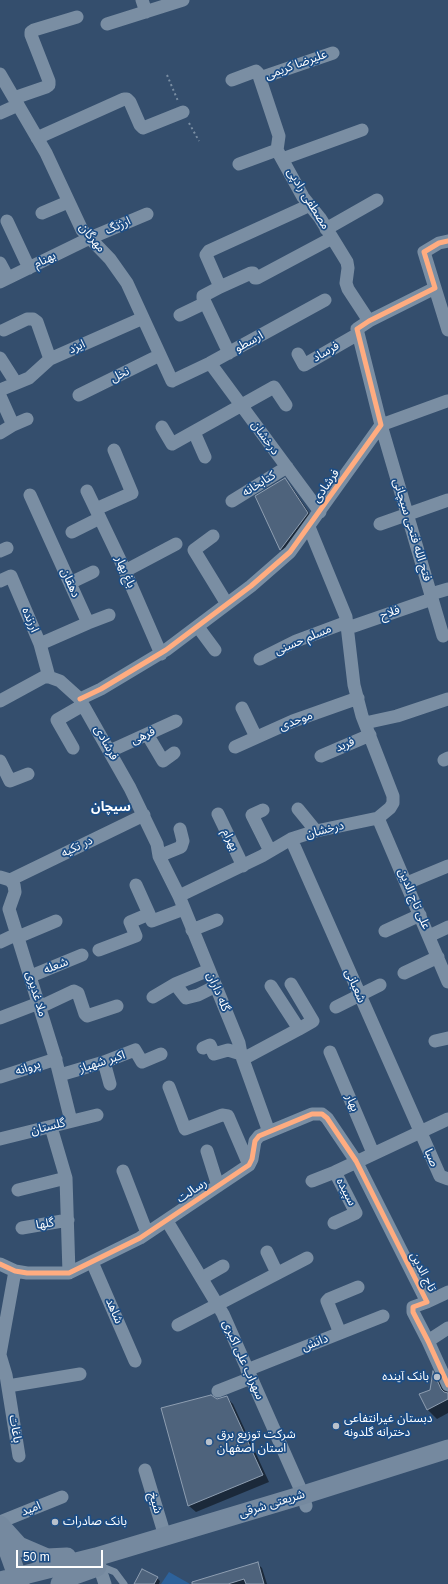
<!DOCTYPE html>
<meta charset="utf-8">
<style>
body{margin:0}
#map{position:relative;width:448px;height:1584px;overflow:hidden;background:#344e6d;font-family:Helvetica,sans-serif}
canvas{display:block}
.scale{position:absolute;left:16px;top:1550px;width:87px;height:18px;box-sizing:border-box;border:2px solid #fff;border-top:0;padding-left:5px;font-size:12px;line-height:14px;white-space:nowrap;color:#fff;-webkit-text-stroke:3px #1c4d85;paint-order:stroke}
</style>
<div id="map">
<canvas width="448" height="1584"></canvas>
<div class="scale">50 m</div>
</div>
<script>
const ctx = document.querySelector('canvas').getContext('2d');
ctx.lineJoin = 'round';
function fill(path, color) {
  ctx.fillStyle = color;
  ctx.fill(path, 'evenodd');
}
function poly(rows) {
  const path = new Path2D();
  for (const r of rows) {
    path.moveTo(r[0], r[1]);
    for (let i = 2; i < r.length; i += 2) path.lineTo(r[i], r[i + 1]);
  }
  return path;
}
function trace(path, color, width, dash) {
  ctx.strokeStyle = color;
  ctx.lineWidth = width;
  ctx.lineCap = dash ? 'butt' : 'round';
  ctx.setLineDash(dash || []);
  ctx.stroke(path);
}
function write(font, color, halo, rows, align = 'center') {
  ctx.font = font + ' Helvetica,"Noto Sans Arabic",sans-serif';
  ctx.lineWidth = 3.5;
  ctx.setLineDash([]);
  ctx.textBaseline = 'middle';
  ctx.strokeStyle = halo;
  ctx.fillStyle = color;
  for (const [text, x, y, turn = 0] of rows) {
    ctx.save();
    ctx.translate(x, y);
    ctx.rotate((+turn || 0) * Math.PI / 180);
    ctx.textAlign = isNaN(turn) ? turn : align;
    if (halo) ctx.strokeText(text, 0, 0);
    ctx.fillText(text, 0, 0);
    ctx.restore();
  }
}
fill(poly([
 [169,1572,190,1584,161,1584]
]), '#2d629b');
fill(poly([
 [285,479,291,486,314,520,287,556,281,549,257,496],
 [434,1373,442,1382,448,1393,448,1413,437,1419,428,1410,420,1394,431,1390],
 [226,1397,233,1404,269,1482,196,1512,189,1506,162,1409],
 [257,1563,262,1568,267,1584,195,1584],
 [157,1578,160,1581,159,1584,136,1584]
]), '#0007');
const building = poly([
 [285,478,308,513,280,550,255,496,285,478],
 [433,1371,441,1389,444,1392,448,1393,448,1399,427,1410,419,1394,430,1390,433,1371],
 [211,1395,217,1399,227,1396,263,1475,188,1506,161,1408,211,1395],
 [258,1562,264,1584,246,1584,244,1579,228,1584,192,1584,192,1582,258,1562],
 [142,1569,158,1577,154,1584,134,1584,142,1569]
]);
fill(building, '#4e637c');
trace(building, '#8e9eb1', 1);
trace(poly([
 [167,75,178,101],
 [189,123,199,141]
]), '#7a8ea3', 2, [2, 3]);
trace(poly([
 [100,1566,115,1572,124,1584]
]), '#7a8ea3', 7);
trace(poly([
 [142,0,146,12],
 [107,24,183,0],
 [0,74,46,153,82,230,110,259,127,283,172,381,210,363,325,300],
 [260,78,333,53],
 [232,80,256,71,258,73,279,136,277,150,303,197,320,218,347,262,348,268,346,283,348,289,369,321],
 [14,98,46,87,49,85,49,81,31,35,31,32,34,30,77,17],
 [0,113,18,105],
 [37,138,124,99,127,99,130,102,140,125,143,128,183,112],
 [282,159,362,130],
 [239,164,277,150],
 [42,213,68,202],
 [7,221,29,268],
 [326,229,377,200],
 [0,263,8,278],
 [0,282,90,238,147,214],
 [220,287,251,273,253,273,255,278,257,278,332,238],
 [435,288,448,330],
 [180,315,205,303],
 [4,330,27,319,33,319,37,322,50,359],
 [229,353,203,298,203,296,220,287,206,255,209,251,310,205],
 [298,354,304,365,358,334],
 [0,358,16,383],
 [210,363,320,512],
 [0,390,29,378,50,359,143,318],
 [79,395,160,355],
 [0,396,13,425,0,433],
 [13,425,27,419],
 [162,427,172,444,274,387,286,405],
 [194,432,205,457],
 [87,491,121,562,161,654],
 [30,495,88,623,40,644],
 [232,501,287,467],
 [96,509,132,493,114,450],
 [380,524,448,500],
 [72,532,100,518],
 [213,536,194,550,227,604],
 [0,551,7,548],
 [125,571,176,544],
 [0,581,11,576,40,644,49,677],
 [70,583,93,572],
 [431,594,448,589],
 [88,623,109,615],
 [198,627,215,650],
 [348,628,432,599],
 [443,636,381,425,447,401],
 [260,659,296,641,347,622],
 [80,699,101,689,166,650,251,586,290,552,381,425,357,329,369,321,435,288,424,252,439,243,448,241],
 [0,701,44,677,49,677,60,681,80,699,83,705,130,788,157,844,159,856,179,896,239,1043,241,1054,269,1132],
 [242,708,256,737],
 [365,723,397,716,448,699],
 [147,734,163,761,174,753],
 [235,747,293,721,358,698],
 [73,748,57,720,83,705],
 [110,751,176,721],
 [321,756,370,735],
 [444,760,448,758],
 [0,761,10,781,28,774],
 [298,809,316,831],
 [263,810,252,815,270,851],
 [218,814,243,866],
 [378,818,448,982],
 [291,839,440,1176,448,1179],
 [159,856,181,847,183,841,180,829],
 [0,877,10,880,14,885,15,892,9,909,55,1057,71,1121],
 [10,880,144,815],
 [407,883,448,866],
 [136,885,149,914],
 [179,896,262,856,291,839,316,831,378,818,390,808,393,803,393,796,362,716,354,685,346,617,309,527],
 [192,930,217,920],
 [385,931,420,915],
 [429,936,448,927],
 [18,937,56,921],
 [0,942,17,934],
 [99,950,136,936,130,922,149,914,152,921,184,909],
 [404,973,438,957],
 [31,976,82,955],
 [175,984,209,970],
 [291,984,313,1021,299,1029],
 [153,997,175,984,186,998,198,995,216,986],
 [40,1007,74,991,78,993,85,1014,87,1016,117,1006],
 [336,1007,380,985],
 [0,1018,39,1003],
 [435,1041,448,1038],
 [203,1048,210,1045,214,1054,228,1050,241,1054],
 [330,1052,373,1153],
 [243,1059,299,1029,271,986],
 [104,1062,110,1084],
 [60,1075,104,1062,135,1050,142,1062,161,1054],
 [0,1077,56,1059],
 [169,1087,185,1129,222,1115,228,1116,249,1165],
 [51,1127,66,1178,69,1273],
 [0,1139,97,1115],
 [207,1151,218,1186],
 [123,1171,147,1233],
 [312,1181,335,1172],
 [18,1190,66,1178],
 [167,1221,223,1314,303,1495,306,1506],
 [334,1223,356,1213,335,1172,448,1119],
 [22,1228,68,1220],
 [267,1252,277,1273],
 [92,1262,135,1361],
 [0,1264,15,1271,27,1273,69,1273,140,1238,249,1165,252,1159,255,1141,259,1136,312,1114,322,1114,327,1118,356,1161,427,1302,413,1307,413,1312,428,1341,448,1385],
 [202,1278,223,1266],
 [427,1302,448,1292],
 [178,1325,307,1258],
 [340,1333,327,1301,329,1299,358,1287],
 [428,1341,448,1328],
 [0,1354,15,1271],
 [0,1355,6,1375,19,1456],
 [247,1370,383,1316],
 [8,1386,80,1374],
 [218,1391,251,1378],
 [145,1470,165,1536],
 [0,1522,62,1497],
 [96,1557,105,1584]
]), '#7a8ea3', 13);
trace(poly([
 [0,1525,19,1546,47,1558,67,1557],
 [1,1531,20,1584],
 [0,1581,96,1557,303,1495,448,1449],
 [60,1584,72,1576,97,1567]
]), '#75899f', 19);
trace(poly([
 [80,699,101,689,166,650,251,586,290,552,381,425,357,329,369,321,435,288,424,252,439,243,448,241],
 [0,1264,15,1271,27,1273,69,1273,140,1238,249,1165,252,1159,255,1141,259,1136,312,1114,322,1114,327,1118,356,1161,427,1302,413,1307,413,1312,428,1341,448,1385]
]), '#ffac80', 5);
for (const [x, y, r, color] of [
 [437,1377,4,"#b8c1cc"],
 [336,1426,4,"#b8c1cc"],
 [209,1442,4,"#b8c1cc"],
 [55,1522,4,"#b8c1cc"]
]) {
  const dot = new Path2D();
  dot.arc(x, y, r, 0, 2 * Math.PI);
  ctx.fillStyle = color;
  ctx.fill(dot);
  trace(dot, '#1c4d85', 1.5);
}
write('12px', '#fff', '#1c4d85', [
 ["علیرضا کریمی",296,65,-20],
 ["مصطفی رادپی",308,199,58],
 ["ارژنگ",118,226,-24],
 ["مهرگان",92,238,50],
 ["بهنام",45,260,-26],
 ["ارسطو",249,342,-29],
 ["ایزد",77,347,-24],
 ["فرساد",326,352,-30],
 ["نخل",120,375,-26],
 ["درخشان",265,438,54],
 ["کتابخانه",259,484,-32],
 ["فرشادی",326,486,-55],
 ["فتح الله فتحی سیچانی",412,530,73],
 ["باغ بهار",125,572,66],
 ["دهقان",70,583,66],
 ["فلاح",390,613,-19],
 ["ارزنده",30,620,67],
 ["مسلم حسنی",303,640,-23],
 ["موحدی",296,721,-21],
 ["فرهی",143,736,-25],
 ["فرشادی",106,743,61],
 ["فربد",345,745,-23],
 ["درخشان",325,830,-14],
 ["بهرام",230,840,64],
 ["در تکیه",77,847,-26],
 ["علی تاج الدین",414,899,67],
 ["شعله",56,966,-22],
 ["شعبانی",355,986,66],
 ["گله داران",218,992,67],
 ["ملا غدیری",36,994,73],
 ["اکبر شهباز",102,1062,-18],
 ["پروانه",28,1068,-18],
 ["بهار",352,1103,67],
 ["گلستان",48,1127,-14],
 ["صبا",431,1158,66],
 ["رسالت",192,1191,-34],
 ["سپیده",346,1192,62],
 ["گلها",45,1224,-9],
 ["تاج الدین",423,1272,63],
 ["شاهد",114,1311,67],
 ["دانش",315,1343,-21],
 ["سهراب علی اکبری",243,1360,66],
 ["باغات",15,1429,81],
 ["شیخ",155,1503,73],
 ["شریعتی شرقی",272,1504,-17],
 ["امید",31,1509,-22]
]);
write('12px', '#fff', '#1c4d85', [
 ["بانک آینده",429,1377,"right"],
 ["دبستان غیرانتفاعی",344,1419],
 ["دخترانه گلدونه",344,1433],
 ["شرکت توزیع برق",217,1435],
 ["استان اصفهان",217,1449],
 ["بانک صادرات",63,1522]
], 'left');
write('bold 13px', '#fff', '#1c4d85', [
 ["سیچان",111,807]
]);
</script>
